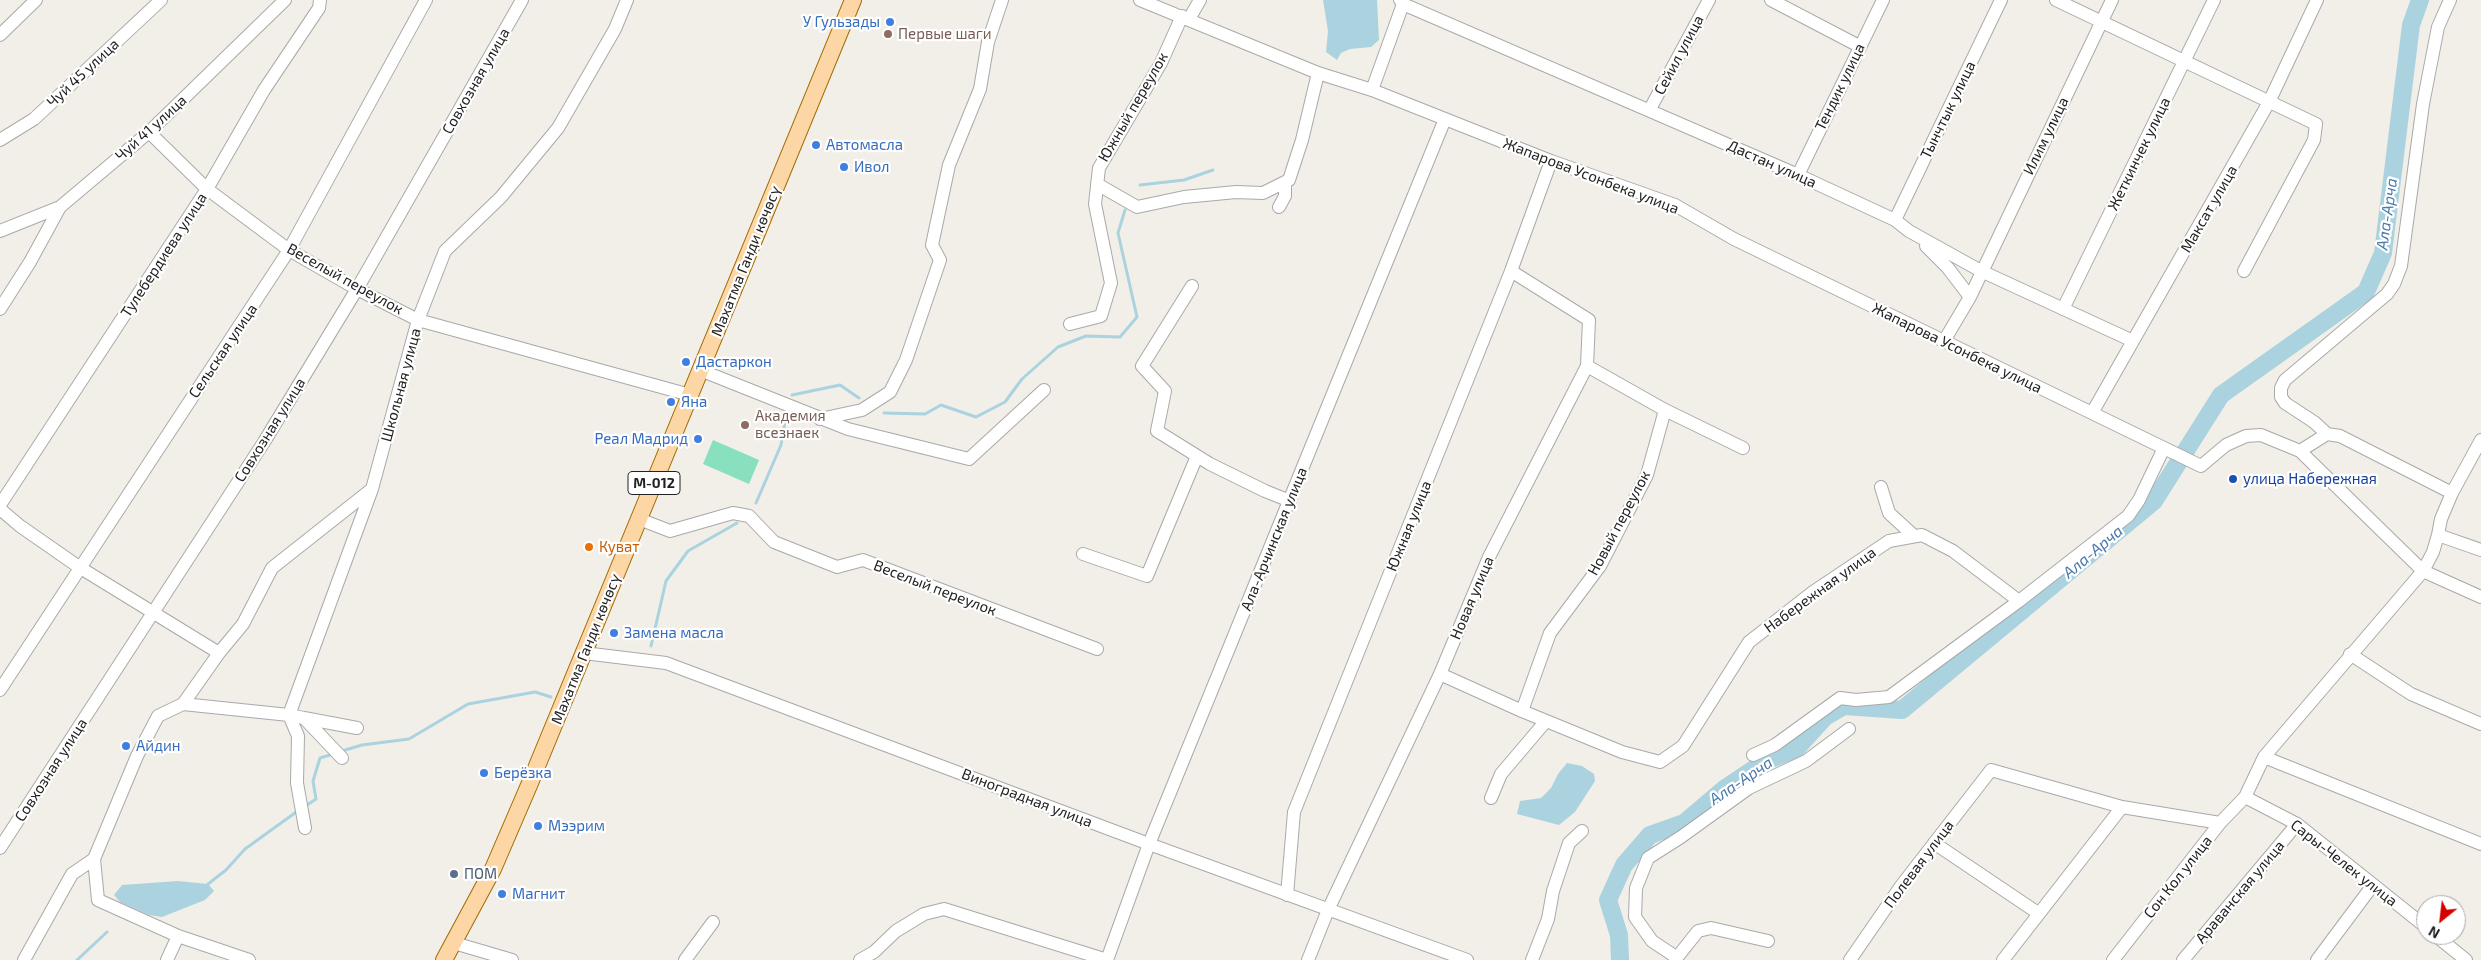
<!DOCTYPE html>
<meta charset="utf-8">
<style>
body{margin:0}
#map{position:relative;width:2481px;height:960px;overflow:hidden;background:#f2efe9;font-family:"Exo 2",sans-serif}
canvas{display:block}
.north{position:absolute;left:2416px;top:895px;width:50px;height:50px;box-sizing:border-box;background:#fff;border:1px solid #a7a7a7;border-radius:50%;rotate:209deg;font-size:14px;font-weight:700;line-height:20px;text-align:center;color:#222}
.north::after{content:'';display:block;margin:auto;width:18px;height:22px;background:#d40000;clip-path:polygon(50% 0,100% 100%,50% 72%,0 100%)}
</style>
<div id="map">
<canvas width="2481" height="960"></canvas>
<div class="north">N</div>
</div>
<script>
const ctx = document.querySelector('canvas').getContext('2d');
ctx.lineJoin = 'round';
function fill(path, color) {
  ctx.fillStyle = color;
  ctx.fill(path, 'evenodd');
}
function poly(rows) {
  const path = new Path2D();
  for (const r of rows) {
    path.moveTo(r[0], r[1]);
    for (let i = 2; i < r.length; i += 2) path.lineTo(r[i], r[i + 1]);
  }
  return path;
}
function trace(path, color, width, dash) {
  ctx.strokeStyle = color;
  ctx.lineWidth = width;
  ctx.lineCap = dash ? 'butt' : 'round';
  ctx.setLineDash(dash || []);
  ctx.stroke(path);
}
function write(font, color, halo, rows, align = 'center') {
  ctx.font = font + ' "Exo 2",sans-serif';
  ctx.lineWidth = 4.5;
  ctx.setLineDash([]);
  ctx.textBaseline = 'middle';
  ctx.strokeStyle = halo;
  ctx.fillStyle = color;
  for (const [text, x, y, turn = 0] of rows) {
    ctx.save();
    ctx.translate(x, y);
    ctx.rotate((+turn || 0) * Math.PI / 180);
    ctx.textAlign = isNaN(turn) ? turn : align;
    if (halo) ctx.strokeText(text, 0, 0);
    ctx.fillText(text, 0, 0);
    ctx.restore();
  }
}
fill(poly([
 [713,440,759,460,749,484,703,464]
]), '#88e0be');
fill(poly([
 [1323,0,1377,0,1379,40,1371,47,1350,49,1341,53,1337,60,1326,52,1328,31],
 [1567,763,1582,766,1594,774,1595,781,1575,812,1559,825,1517,814,1520,801,1541,798,1551,788,1558,774],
 [178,881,208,884,214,891,205,900,162,917,149,915,120,902,114,895,122,885]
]), '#aad3df');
trace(poly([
 [1140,185,1184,180,1213,170],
 [792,395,840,385,859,398],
 [884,413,925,414,941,405,976,417,1005,402,1022,379,1058,347,1086,336,1120,337,1137,317,1118,233,1125,210],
 [756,503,781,445,786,416],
 [651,646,666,581,688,551,737,523],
 [342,751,362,745,409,739,468,704,535,692,551,697],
 [304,807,316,799,313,781,320,758,333,754],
 [208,884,226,870,245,849,299,810],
 [77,960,107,932]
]), '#aad3df', 3);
trace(poly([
 [1620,960,1619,935,1608,900,1624,865,1650,835,1684,823,1724,789,1766,761,1796,749,1825,717,1844,706,1902,710,2154,501,2221,395,2366,292,2383,253,2411,25,2420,0]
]), '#aad3df', 18);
const minor = poly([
 [1140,0,1318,73,1372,90,1551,161,1675,205,1734,239,2201,466,2226,445,2246,436,2261,435,2300,451,2327,434,2340,436,2452,493,2441,519,2438,535,2481,550],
 [1771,0,1859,46],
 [2056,0,2316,124,2314,140,2244,271],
 [1403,4,1798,175,1895,220,1909,231,1981,271,2133,341],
 [1189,19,1200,0],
 [0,35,36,0],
 [1372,90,1403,4,1400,0],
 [1650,109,1709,0],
 [149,132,207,189,289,250,357,289,418,320,690,395],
 [0,140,34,119,161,0],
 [1798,175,1883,0],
 [1097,184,1137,207,1184,197,1236,192,1263,193,1289,180,1302,140,1318,73],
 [1279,207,1285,196,1285,182],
 [1895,220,2001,0],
 [0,231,60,207,149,132,285,0],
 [1926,246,1948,268,1970,297],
 [1192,286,1142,366,1165,391,1157,431,1210,464,1265,491,1290,501],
 [0,309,30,262,60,207],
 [2063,309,2214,0],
 [1070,324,1101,316,1111,283,1095,204,1099,168,1161,63,1182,16],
 [1944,341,1970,297,2112,0],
 [700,370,848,429,969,459,1044,390],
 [1665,410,1743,448],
 [2092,413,2269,102,2317,0],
 [820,419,862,410,890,392,906,360,940,260,932,245,949,165,980,89,988,42,1002,0],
 [2327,434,2314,422,2285,403,2281,397,2281,388,2285,380,2387,294,2394,284,2401,266,2423,104,2438,27,2450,0],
 [2300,451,2423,571,2481,597],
 [1881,487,1889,513,1914,536],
 [2452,493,2481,440],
 [0,505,207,189,264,90,319,8,320,0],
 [0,509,20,526,79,567,219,653],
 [639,519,670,531,733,513,749,516,774,542,837,567,863,560,1097,649],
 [1083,554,1147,576,1197,456],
 [584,653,666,663,1149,844,1467,960],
 [2350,654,2411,694,2481,724],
 [1440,674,1522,711,1622,752,1660,762,1683,746,1749,642,1813,592,1889,541,1922,535,1953,551,2019,601],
 [0,690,289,250,426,0],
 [183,704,289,715,372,489,418,320,445,251,501,197,558,128,615,29,627,0],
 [1522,711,1550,633,1600,566,1647,475,1665,410,1587,366],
 [289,715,298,736,297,783,305,828],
 [289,715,304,718,342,758],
 [304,718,357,728],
 [1753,755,1775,745,1840,698,1856,700,1889,697,2019,601,2128,516,2139,500,2164,448],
 [2264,757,2481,844],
 [1491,798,1501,774,1546,721],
 [1934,843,2038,913],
 [0,848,264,442,357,289,522,0],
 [1287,895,1294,812,1511,271,1551,161],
 [2426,927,2297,824,2245,797,2264,757,2423,571,2433,552,2438,535],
 [2435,935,2466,960],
 [454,943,512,960],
 [1676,957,1652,941,1635,917,1636,888,1648,858,1681,837,1749,788,1806,761,1849,729],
 [24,960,72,874,94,859],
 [167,960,178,936],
 [249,960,178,936,98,900,94,859,137,756,158,716,183,704,219,653,243,624,272,568,372,489],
 [685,960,713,922],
 [860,960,874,952,896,931,924,914,944,909,1107,960],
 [1107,960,1149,844,1445,119],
 [1308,960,1328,910,1440,674,1489,557,1587,366,1589,320,1511,271],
 [1532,960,1548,919,1553,891,1569,843,1582,831],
 [1675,960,1698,931,1711,928,1768,941],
 [1850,960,1901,886,1991,770,2122,807,2220,823],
 [2003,960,2122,807],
 [2113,960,2220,823,2245,797],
 [2183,960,2297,824],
 [2317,960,2373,885]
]);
const major = poly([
 [444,960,493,869,530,783,853,0]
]);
trace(minor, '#a9a9a9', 14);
trace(major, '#a06b00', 18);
trace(minor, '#fff', 12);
trace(major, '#fcd6a4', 16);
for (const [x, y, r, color] of [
 [890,22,5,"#3f7fe0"],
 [888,34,5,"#8d6e63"],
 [816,145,5,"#3f7fe0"],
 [844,167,5,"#3f7fe0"],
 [686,362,5,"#3f7fe0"],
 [671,402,5,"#3f7fe0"],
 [745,425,5,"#8d6e63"],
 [698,439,5,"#3f7fe0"],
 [2233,479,5,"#1a4fb4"],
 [589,547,5,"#e8710a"],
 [614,633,5,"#3f7fe0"],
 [126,746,5,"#3f7fe0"],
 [484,773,5,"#3f7fe0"],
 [538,826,5,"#3f7fe0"],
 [454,874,5,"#5c6f8a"],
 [502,894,5,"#3f7fe0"]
]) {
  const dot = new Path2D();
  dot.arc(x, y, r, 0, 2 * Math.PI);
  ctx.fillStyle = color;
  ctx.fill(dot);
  trace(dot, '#fff', 2);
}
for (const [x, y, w] of [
 [654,483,52]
]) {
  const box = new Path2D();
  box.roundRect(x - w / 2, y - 11.5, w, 23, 4);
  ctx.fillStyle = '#fff';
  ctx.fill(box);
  trace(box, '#222', 1);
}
write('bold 14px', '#222', null, [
 ["М-012",654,483]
]);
write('15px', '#366cbe', '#fff', [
 ["У Гульзады",880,22,"right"],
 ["Автомасла",826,145],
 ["Ивол",854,167],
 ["Дастаркон",696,362],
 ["Яна",681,402],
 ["Реал Мадрид",688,439,"right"],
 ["Замена масла",624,633],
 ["Айдин",136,746],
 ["Берёзка",494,773],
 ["Мээрим",548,826],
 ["Магнит",512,894]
], 'left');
write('15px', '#785e54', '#fff', [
 ["Первые шаги",898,34],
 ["Академия",755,416],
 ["всезнаек",755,433]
], 'left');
write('15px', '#222', '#fff', [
 ["Сейил улица",1679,55,-62],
 ["Чуй 45 улица",83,73,-43],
 ["Совхозная улица",476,81,-60],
 ["Тендик улица",1840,87,-64],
 ["Южный переулок",1133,107,-60],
 ["Тынчтык улица",1948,110,-64],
 ["Чуй 41 улица",151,128,-42],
 ["Илим улица",2046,136,-64],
 ["Жеткинчек улица",2139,154,-64],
 ["Дастан улица",1772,164,24],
 ["Жапарова Усонбека улица",1591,176,21],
 ["Максат улица",2209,209,-60],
 ["Тулебердиева улица",164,255,-57],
 ["Махатма Ганди көчөсү",746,261,-68],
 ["Веселый переулок",345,279,29],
 ["Жапарова Усонбека улица",1957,348,26],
 ["Сельская улица",223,351,-56],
 ["Школьная улица",401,385,-75],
 ["Совхозная улица",270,430,-58],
 ["Новый переулок",1619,523,-62],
 ["Южная улица",1409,526,-68],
 ["Ала-Арчинская улица",1274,539,-68],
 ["Веселый переулок",935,588,21],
 ["Набережная улица",1820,590,-36],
 ["Новая улица",1472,598,-67],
 ["Махатма Ганди көчөсү",586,649,-68],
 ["Совхозная улица",51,770,-57],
 ["Виноградная улица",1027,798,21],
 ["Сары-Челек улица",2344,863,38],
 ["Полевая улица",1919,864,-53],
 ["Сон Кол улица",2178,877,-52],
 ["Араванская улица",2240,892,-50]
]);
write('15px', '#164399', '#fff', [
 ["улица Набережная",2243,479]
], 'left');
write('15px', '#c56008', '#fff', [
 ["Куват",599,547]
], 'left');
write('15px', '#4e5e75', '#fff', [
 ["ПОМ",464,874]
], 'left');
write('italic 16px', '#4a7aab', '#fff', [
 ["Ала-Арча",2387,214,-82],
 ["Ала-Арча",2093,552,-40],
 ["Ала-Арча",1741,781,-34]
]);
</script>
